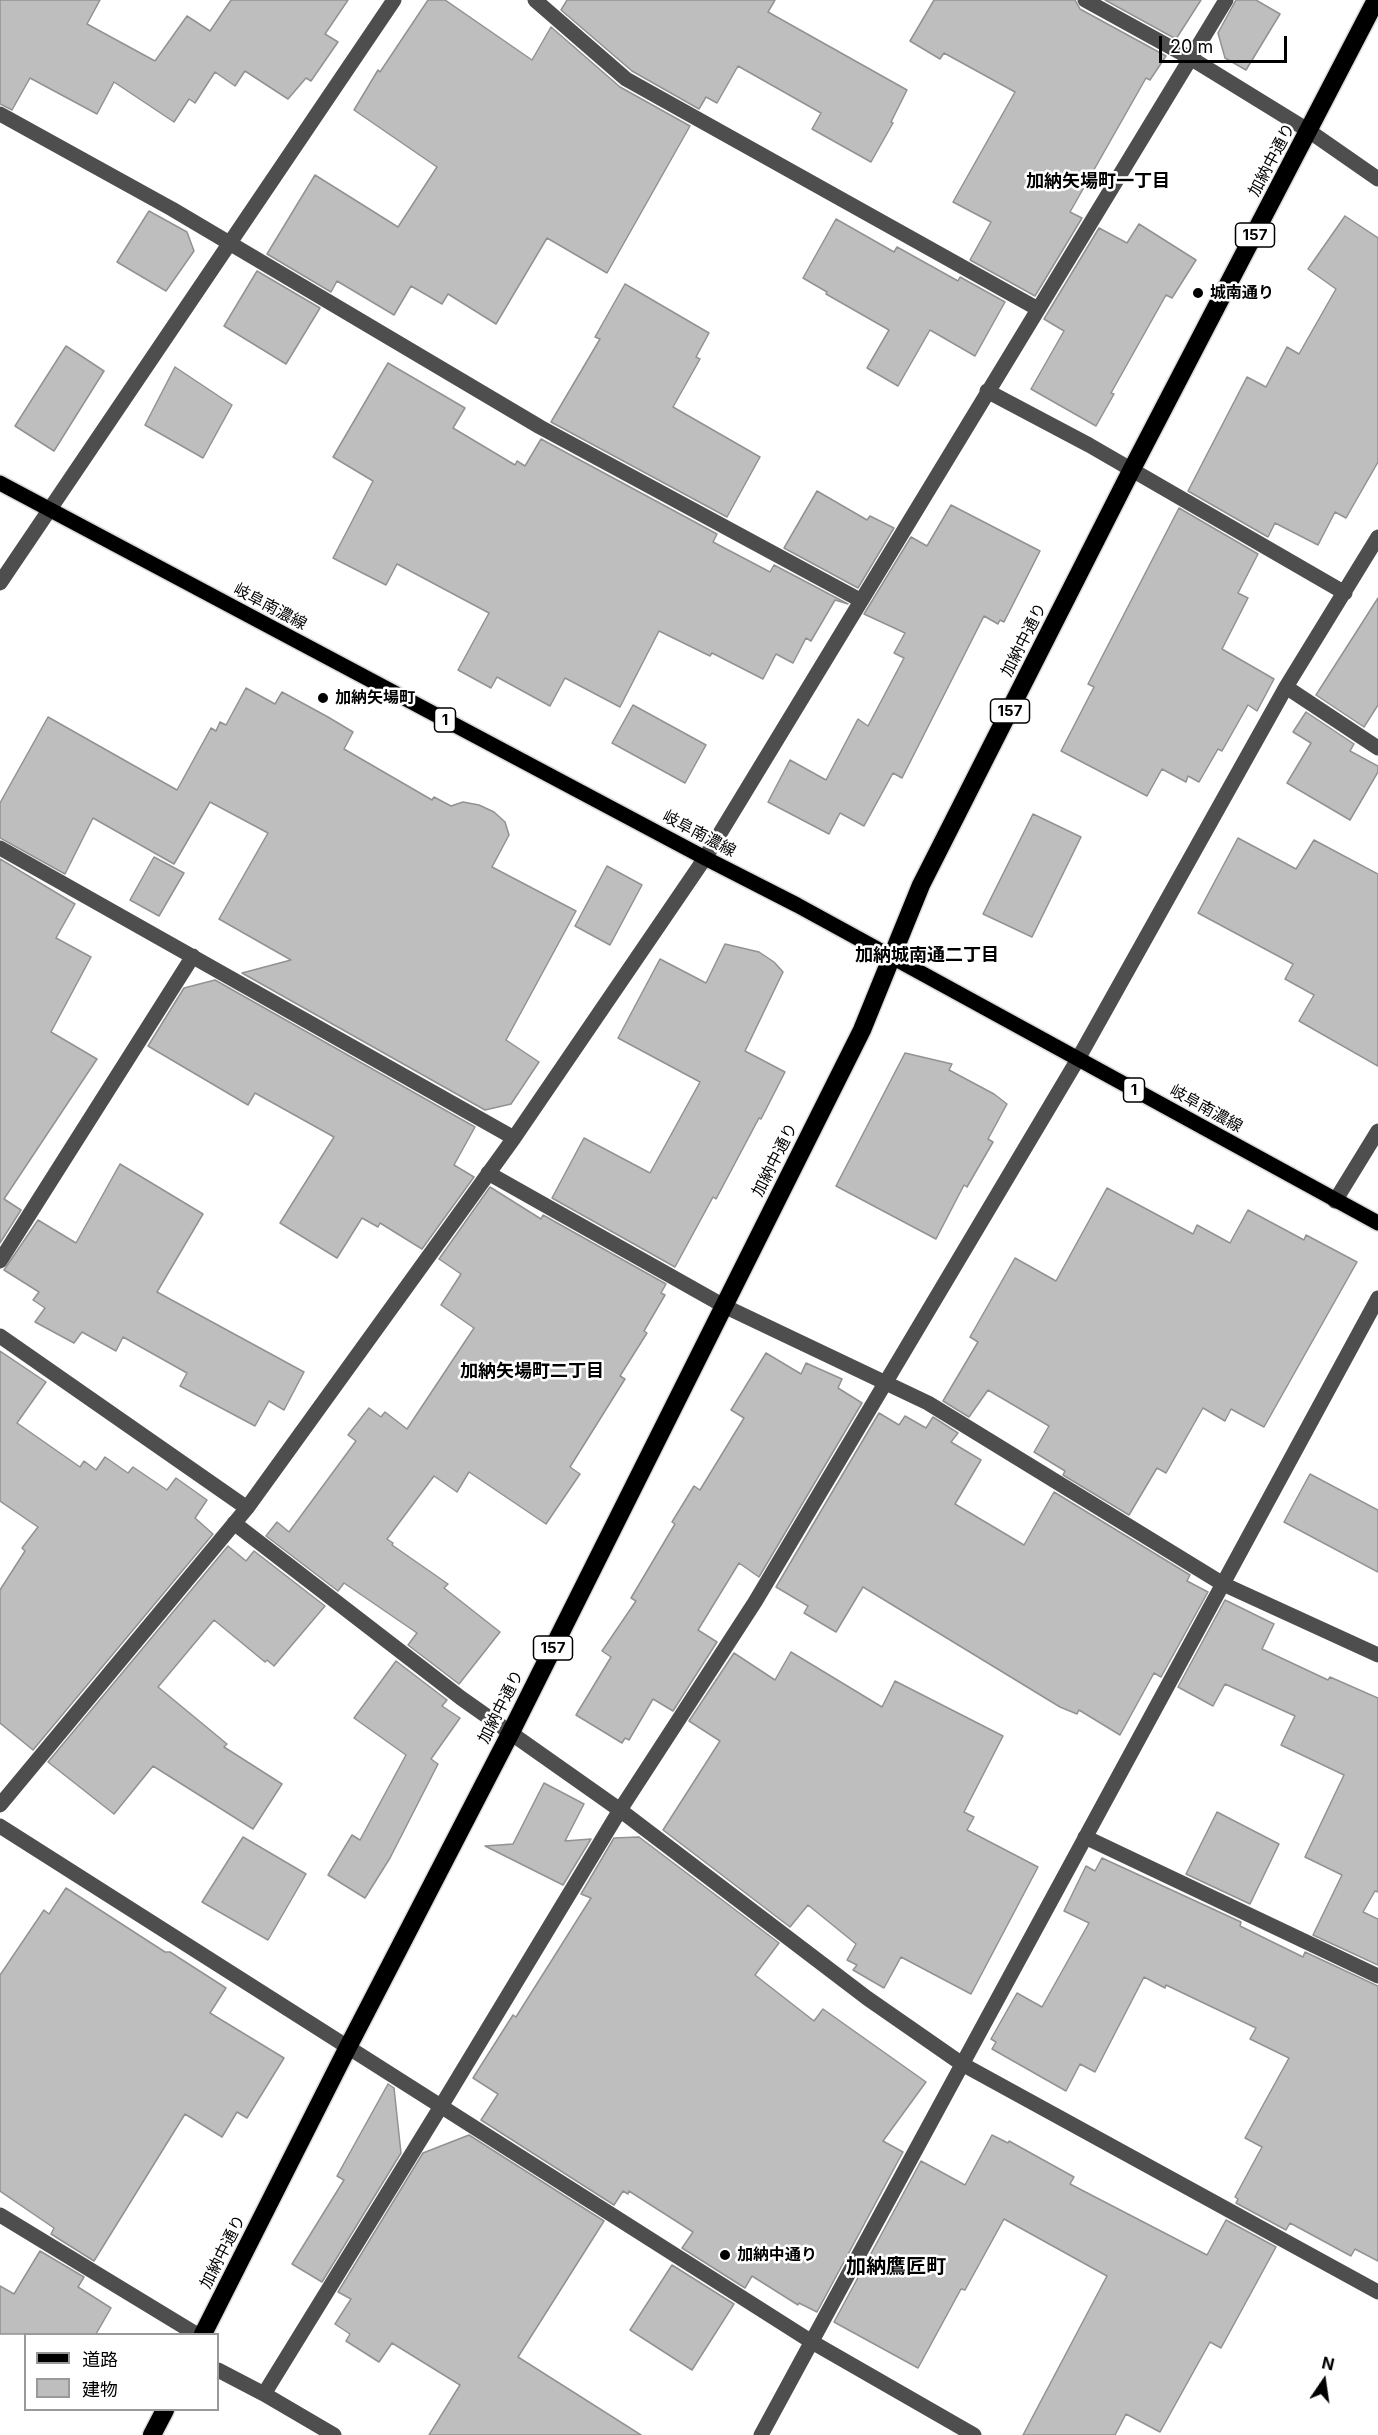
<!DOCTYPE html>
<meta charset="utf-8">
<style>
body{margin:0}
#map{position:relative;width:1378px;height:2435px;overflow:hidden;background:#fff;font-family:Inter,"Noto Sans JP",sans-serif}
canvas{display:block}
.legend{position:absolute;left:24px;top:2333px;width:195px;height:78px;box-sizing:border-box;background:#fff;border:2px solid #999;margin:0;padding:8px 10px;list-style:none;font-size:18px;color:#000}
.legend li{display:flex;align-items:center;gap:12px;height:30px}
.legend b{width:30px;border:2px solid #999}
.north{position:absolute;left:1294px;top:2351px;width:60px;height:60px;-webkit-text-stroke:4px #fff;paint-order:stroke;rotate:13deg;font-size:16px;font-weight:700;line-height:24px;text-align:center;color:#000}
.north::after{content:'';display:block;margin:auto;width:21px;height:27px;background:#000;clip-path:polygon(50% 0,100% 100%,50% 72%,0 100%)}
.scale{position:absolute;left:1159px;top:36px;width:128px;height:27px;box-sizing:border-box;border:3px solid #000;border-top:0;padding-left:8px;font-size:18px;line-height:21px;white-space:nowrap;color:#000;-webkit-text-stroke:4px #fff;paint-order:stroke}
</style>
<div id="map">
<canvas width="1378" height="2435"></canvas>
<ul class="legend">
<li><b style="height:8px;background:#000"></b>道路</li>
<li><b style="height:16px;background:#bebebe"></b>建物</li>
</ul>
<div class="north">N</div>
<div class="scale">20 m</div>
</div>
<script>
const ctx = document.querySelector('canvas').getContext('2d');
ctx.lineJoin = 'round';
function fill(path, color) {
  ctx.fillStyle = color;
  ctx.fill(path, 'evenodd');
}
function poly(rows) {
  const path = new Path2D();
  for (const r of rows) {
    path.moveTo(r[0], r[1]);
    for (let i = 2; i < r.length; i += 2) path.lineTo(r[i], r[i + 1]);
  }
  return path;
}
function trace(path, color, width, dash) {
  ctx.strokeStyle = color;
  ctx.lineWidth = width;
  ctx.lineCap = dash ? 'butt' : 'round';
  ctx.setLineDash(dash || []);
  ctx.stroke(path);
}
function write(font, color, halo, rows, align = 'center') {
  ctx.font = font + ' Inter,"Noto Sans JP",sans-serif';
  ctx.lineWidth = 5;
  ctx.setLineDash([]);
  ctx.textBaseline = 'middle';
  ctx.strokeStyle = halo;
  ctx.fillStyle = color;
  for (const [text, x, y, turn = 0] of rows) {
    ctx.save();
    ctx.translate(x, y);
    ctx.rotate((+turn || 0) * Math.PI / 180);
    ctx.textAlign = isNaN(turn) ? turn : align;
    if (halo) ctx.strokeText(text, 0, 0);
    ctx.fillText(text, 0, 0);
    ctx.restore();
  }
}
const building = poly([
 [0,0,100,0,87,24,155,61,187,16,210,31,231,0,348,0,325,34,338,42,311,81,306,78,288,99,245,71,235,86,215,72,195,103,189,99,174,122,114,82,97,114,30,78,12,110,0,104,0,0],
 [428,0,445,0,532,60,551,27,620,87,690,126,607,273,547,238,496,324,448,294,442,304,411,286,394,315,337,281,331,292,267,254,315,175,398,227,437,167,354,110,378,70,380,72,428,0],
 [567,0,775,0,768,12,907,90,891,122,893,123,871,162,812,129,821,113,738,66,717,103,706,97,699,109,632,71,561,10,567,0],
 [934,0,1075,0,1080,9,1166,56,1150,80,1146,78,1070,212,1082,218,1035,296,970,260,991,222,953,202,1015,92,944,53,940,59,910,41,934,0],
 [1105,0,1201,0,1176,39,1105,0],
 [1236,0,1256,0,1280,14,1246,70,1225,58,1218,33,1236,0],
 [149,211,187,232,194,251,166,291,117,262,149,211],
 [1345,216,1378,238,1378,462,1346,518,1335,512,1318,545,1275,523,1268,537,1188,491,1247,377,1266,387,1287,347,1299,354,1336,289,1308,269,1345,216],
 [836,219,894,252,897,247,958,281,960,277,1005,302,975,356,930,330,898,386,867,368,889,330,826,294,827,292,803,278,836,219],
 [1139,224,1196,260,1172,298,1166,295,1111,393,1114,394,1096,426,1031,389,1064,331,1044,319,1099,228,1127,243,1139,224],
 [257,271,320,308,286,364,224,326,257,271],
 [625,284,709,333,696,357,700,359,673,407,760,457,727,517,551,422,600,339,595,337,625,284],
 [66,346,104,371,54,451,15,426,66,346],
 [388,363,465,408,453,428,515,465,517,461,525,466,541,439,717,534,713,542,770,572,774,565,848,604,835,600,811,641,806,638,793,663,776,654,763,679,712,653,710,656,659,631,620,707,565,678,550,706,497,677,491,688,458,670,489,613,397,564,386,585,333,558,373,481,333,457,388,363],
 [175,367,232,405,203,458,145,425,175,367],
 [817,491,867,520,870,516,894,528,858,588,784,548,817,491],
 [951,505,1040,551,1004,622,1000,620,998,624,984,616,902,778,893,773,864,826,840,813,829,834,768,802,790,760,826,780,858,719,868,726,904,658,894,653,905,633,864,614,911,537,927,546,951,505],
 [1179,508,1258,554,1238,593,1248,598,1222,649,1274,679,1257,711,1248,705,1222,751,1218,749,1199,782,1188,776,1186,782,1162,769,1147,796,1061,751,1094,687,1088,684,1179,508],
 [1378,598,1378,705,1364,727,1316,695,1378,598],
 [246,688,275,704,282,692,328,717,353,732,344,749,432,800,434,797,451,806,463,802,479,805,494,812,505,822,509,835,492,867,576,911,506,1040,539,1062,511,1104,485,1110,242,973,291,960,219,919,268,833,210,802,174,864,93,818,65,874,0,838,0,803,48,717,177,790,211,728,216,731,220,722,226,725,246,688],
 [633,705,706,745,685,783,612,743,633,705],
 [1306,712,1354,744,1350,751,1378,766,1378,772,1350,820,1287,783,1311,743,1293,732,1306,712],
 [1033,814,1081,837,1032,937,983,914,1033,814],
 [1238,838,1296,869,1314,840,1378,874,1378,1066,1299,1021,1314,995,1285,979,1293,964,1198,913,1238,838],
 [154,857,184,873,159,916,130,900,154,857],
 [0,859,75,904,56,938,91,957,51,1032,97,1059,4,1199,21,1210,0,1243,0,859],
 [607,866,642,885,610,945,575,926,607,866],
 [725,944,759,952,774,962,783,972,745,1051,785,1072,761,1119,759,1118,716,1199,713,1197,675,1267,552,1198,584,1138,650,1173,700,1082,618,1038,660,959,706,983,725,944],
 [215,980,475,1127,454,1165,474,1177,422,1249,380,1223,378,1227,362,1218,337,1258,280,1223,334,1137,255,1093,248,1105,148,1046,184,988,215,980],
 [905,1053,952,1064,949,1070,994,1094,1007,1104,988,1139,993,1142,967,1187,964,1185,936,1239,836,1186,905,1053],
 [120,1164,203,1214,157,1292,304,1372,284,1410,269,1401,255,1426,180,1386,187,1373,123,1337,116,1351,82,1332,74,1343,35,1322,45,1308,33,1300,39,1292,4,1270,38,1220,76,1243,120,1164],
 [490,1187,541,1219,543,1215,666,1284,661,1293,665,1295,644,1331,647,1333,620,1376,625,1379,570,1467,580,1474,546,1524,469,1472,457,1492,434,1476,387,1539,393,1543,392,1545,448,1584,444,1588,500,1632,459,1684,408,1645,417,1633,344,1583,338,1591,266,1536,277,1522,289,1532,356,1441,348,1435,369,1408,381,1417,385,1412,407,1429,474,1328,441,1305,461,1274,439,1259,490,1187],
 [1107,1188,1193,1234,1197,1225,1230,1243,1248,1210,1304,1240,1306,1235,1357,1262,1264,1427,1231,1409,1225,1421,1203,1408,1166,1473,1157,1468,1129,1515,1063,1475,1065,1471,1034,1452,1049,1426,988,1390,969,1417,943,1401,978,1342,970,1337,1015,1258,1056,1281,1107,1188],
 [0,1351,46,1382,17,1423,80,1467,84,1461,96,1470,105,1457,128,1473,133,1467,167,1490,176,1478,207,1500,195,1518,213,1534,33,1750,0,1723,0,1590,25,1551,22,1548,38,1527,0,1501,0,1351],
 [766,1353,801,1374,806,1363,842,1379,838,1388,862,1403,759,1577,739,1563,698,1630,717,1642,673,1711,653,1699,629,1740,625,1738,622,1743,576,1715,611,1657,602,1651,636,1601,631,1598,675,1524,672,1522,694,1486,700,1490,744,1418,731,1410,766,1353],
 [879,1413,899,1425,905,1416,926,1428,933,1417,958,1433,951,1442,981,1460,955,1504,1024,1545,1054,1492,1190,1575,1187,1581,1208,1592,1161,1677,1154,1673,1120,1735,1079,1710,1077,1714,1060,1707,863,1587,836,1632,804,1613,808,1606,776,1587,879,1413],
 [1310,1474,1378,1510,1378,1572,1284,1522,1310,1474],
 [228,1546,246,1561,254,1551,325,1606,274,1666,267,1660,265,1662,214,1620,158,1687,227,1744,224,1747,282,1784,253,1829,153,1766,114,1814,48,1762,228,1546],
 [1225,1600,1274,1624,1262,1649,1328,1680,1330,1677,1378,1698,1378,1892,1375,1891,1363,1912,1378,1919,1378,1965,1313,1935,1342,1875,1305,1857,1344,1775,1281,1745,1295,1716,1225,1684,1213,1706,1178,1687,1225,1600],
 [791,1652,882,1707,895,1681,1003,1736,964,1812,974,1817,967,1830,1038,1867,971,1994,901,1957,884,1988,853,1970,857,1965,847,1960,856,1944,808,1905,790,1927,663,1830,720,1741,689,1721,734,1653,775,1680,791,1652],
 [396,1661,447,1700,442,1706,460,1718,431,1759,438,1764,390,1858,365,1898,328,1875,352,1835,360,1840,406,1755,354,1718,396,1661],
 [544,1783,584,1804,565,1841,591,1839,563,1885,485,1846,513,1844,544,1783],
 [1217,1812,1279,1844,1250,1904,1186,1874,1217,1812],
 [243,1837,306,1874,268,1940,202,1902,243,1837],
 [639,1837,779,1943,755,1975,814,2021,823,2009,926,2082,883,2141,903,2152,817,2312,799,2303,798,2305,752,2276,745,2288,682,2248,693,2232,629,2191,628,2194,623,2191,614,2205,481,2120,498,2094,473,2078,513,2015,516,2017,591,1898,581,1894,614,1838,639,1837],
 [1102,1858,1241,1922,1240,1926,1303,1957,1305,1952,1378,1986,1378,2261,1355,2249,1351,2256,1290,2223,1286,2230,1236,2203,1238,2199,1235,2197,1262,2147,1245,2138,1289,2058,1250,2039,1256,2028,1166,1985,1165,1988,1144,1977,1095,2072,1080,2064,1066,2091,992,2049,996,2042,991,2039,1017,1993,1042,2007,1089,1923,1064,1911,1086,1866,1095,1871,1102,1858],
 [66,1888,165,1952,170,1952,226,1988,210,2013,284,2058,247,2118,237,2112,222,2137,185,2114,94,2261,51,2234,54,2228,0,2191,0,1975,44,1910,49,1914,66,1888],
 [388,2084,394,2088,401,2153,322,2282,292,2264,344,2180,337,2176,388,2084],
 [469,2135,604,2221,518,2357,641,2435,429,2435,460,2385,392,2343,379,2362,346,2341,350,2334,335,2324,351,2299,338,2292,423,2153,469,2135],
 [992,2135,1008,2143,1009,2141,1074,2177,1070,2184,1207,2255,1226,2220,1276,2247,1221,2348,1210,2342,1160,2432,1126,2414,1115,2435,1023,2435,1107,2276,1004,2219,965,2290,961,2289,918,2368,834,2322,921,2161,965,2185,992,2135],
 [40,2251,84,2277,78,2287,111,2308,96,2334,0,2334,0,2286,14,2294,40,2251],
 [672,2265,734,2304,692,2370,630,2330,672,2265]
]);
fill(building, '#bebebe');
trace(building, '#929292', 1.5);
const major = poly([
 [0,483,705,858,797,905,1378,1223]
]);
const highway = poly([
 [203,2334,348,2047,511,1732,862,1030,921,885,1132,469,1376,0],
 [152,2435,165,2410]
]);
trace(major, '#dbdbdb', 18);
trace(highway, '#dbdbdb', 21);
trace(poly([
 [535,0,626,79,1038,309],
 [1085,0,1192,59,1309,131,1378,179],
 [0,114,172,209,540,427,860,600],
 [987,391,1089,445,1345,593],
 [0,583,394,0],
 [1286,687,1378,748],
 [0,848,514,1138],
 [488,1173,724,1306,928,1403,1223,1584,1378,1655],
 [1335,1201,1378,1131],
 [0,1261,193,956],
 [0,1336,247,1508],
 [234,1523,461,1698,620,1810,867,1998,962,2064,1378,2292],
 [0,1805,247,1508,514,1138,705,858,1226,0],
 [0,1826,812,2342,974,2435],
 [1085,1837,1378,1976],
 [0,2215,196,2334],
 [218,2370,264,2394,334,2435],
 [264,2394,440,2108,620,1810,755,1602,1078,1059,1286,687,1378,537],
 [761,2435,1378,1298]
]), '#4e4e4e', 15);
trace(major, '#000', 15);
trace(highway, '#000', 18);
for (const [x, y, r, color] of [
 [1198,293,6,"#000"],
 [323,698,6,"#000"],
 [725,2255,6,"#000"]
]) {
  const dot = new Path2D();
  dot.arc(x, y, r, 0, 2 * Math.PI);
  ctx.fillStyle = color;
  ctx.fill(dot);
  trace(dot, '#fff', 2);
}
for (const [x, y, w] of [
 [1255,235,39],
 [1010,711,39],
 [445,720,21],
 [1134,1090,21],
 [553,1648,39]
]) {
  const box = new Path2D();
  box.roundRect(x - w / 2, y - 12, w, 24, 4.5);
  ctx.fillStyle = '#fff';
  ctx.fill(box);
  trace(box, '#000', 1.5);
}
write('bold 15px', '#000', null, [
 ["157",1255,235],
 ["157",1010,711],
 ["1",445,720],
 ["1",1134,1090],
 ["157",553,1648]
]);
write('16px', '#000', '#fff', [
 ["加納中通り",1272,160,-62],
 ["岐阜南濃線",270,607,28],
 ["加納中通り",1024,640,-63],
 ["岐阜南濃線",699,834,28],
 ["岐阜南濃線",1206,1109,29],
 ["加納中通り",775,1160,-63],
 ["加納中通り",501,1707,-63],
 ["加納中通り",223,2252,-63]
]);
write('bold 16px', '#000', '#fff', [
 ["城南通り",1210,293],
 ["加納矢場町",335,698],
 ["加納中通り",737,2255]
], 'left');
write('bold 18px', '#000', '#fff', [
 ["加納矢場町一丁目",1098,182],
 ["加納城南通二丁目",927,956],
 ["加納矢場町二丁目",532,1372]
]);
write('bold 20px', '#000', '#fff', [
 ["加納鷹匠町",896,2267]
]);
</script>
